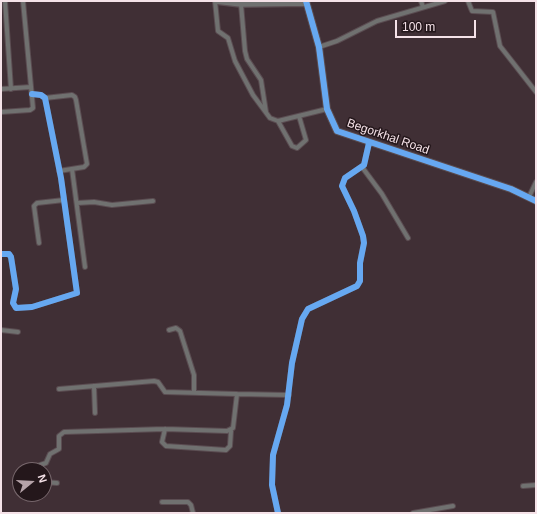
<!DOCTYPE html>
<style>
body{margin:0}
#map{position:relative;width:537px;height:514px;overflow:hidden;background:#402f35;font-family:Helvetica,sans-serif}
canvas{display:block}
.frame{position:absolute;inset:0;border:2px solid #f5e2e8;pointer-events:none}
.north{position:absolute;left:12px;top:462px;width:40px;height:40px;box-sizing:border-box;background:#24171b;border:1px solid #78686d;border-radius:50%;rotate:72deg;font-size:11px;font-weight:700;line-height:16px;text-align:center;color:#f5e2e8}
.north::after{content:'';display:block;margin:auto;width:14px;height:18px;background:#b6a3a9;clip-path:polygon(50% 0,100% 100%,50% 72%,0 100%)}
.scale{position:absolute;left:395px;top:20px;width:81px;height:18px;box-sizing:border-box;border:2px solid #f5e2e8;border-top:0;padding-left:5px;font-size:12px;line-height:14px;white-space:nowrap;color:#f5e2e8;-webkit-text-stroke:3px #24171b;paint-order:stroke}
</style>
<div id="map">
<canvas width="537" height="514"></canvas>
<div class="frame"></div>
<div class="north">N</div>
<div class="scale">100 m</div>
</div>
<script>
const ctx = document.querySelector('canvas').getContext('2d');
ctx.lineJoin = 'round';
function poly(rows) {
  const path = new Path2D();
  for (const r of rows) {
    path.moveTo(r[0], r[1]);
    for (let i = 2; i < r.length; i += 2) path.lineTo(r[i], r[i + 1]);
  }
  return path;
}
function trace(path, color, width, dash) {
  ctx.strokeStyle = color;
  ctx.lineWidth = width;
  ctx.lineCap = dash ? 'butt' : 'round';
  ctx.setLineDash(dash || []);
  ctx.stroke(path);
}
function write(font, color, halo, rows, align = 'center') {
  ctx.font = font + ' Helvetica,sans-serif';
  ctx.lineWidth = 3;
  ctx.setLineDash([]);
  ctx.textBaseline = 'middle';
  ctx.strokeStyle = halo;
  ctx.fillStyle = color;
  for (const [text, x, y, turn = 0] of rows) {
    ctx.save();
    ctx.translate(x, y);
    ctx.rotate((+turn || 0) * Math.PI / 180);
    ctx.textAlign = isNaN(turn) ? turn : align;
    if (halo) ctx.strokeText(text, 0, 0);
    ctx.fillText(text, 0, 0);
    ctx.restore();
  }
}
const minor = poly([
 [5,1,11,89],
 [215,1,218,31,228,38,235,61,253,95,270,118,278,121,327,109],
 [421,1,423,7],
 [468,1,472,11,493,12,500,46,536,92],
 [241,4,245,51,247,59,261,80,266,112],
 [319,47,337,41,377,21,445,1],
 [1,89,31,87],
 [45,98,72,95,75,97,76,100,87,164,84,167,59,171],
 [1,112,30,110,33,108,23,1],
 [278,121,292,146,297,148,306,140,299,116],
 [362,167,382,194,408,238],
 [72,169,85,267],
 [529,197,536,182],
 [77,203,94,202,112,205,153,201],
 [39,243,34,206,37,203,64,200],
 [1,254,9,254,11,257,16,289,13,303,16,308,32,307,77,293,61,178,45,98,41,95,32,94],
 [1,330,18,332],
 [169,330,176,328,180,331,194,375,194,393],
 [94,386,95,413],
 [59,389,154,381,158,382,165,392,237,394],
 [165,429,162,442,166,446,226,450,230,446,231,431],
 [36,470,37,466,46,463,50,454,59,449,59,436,64,432,165,429,227,431,233,428,237,394,289,395],
 [44,482,57,483],
 [523,486,536,485],
 [162,502,188,502,191,505,193,513],
 [278,513,272,485,273,455,287,405,292,363,302,319,308,309,357,286,360,281,360,263,364,243,363,236,354,211,342,186,345,178,364,165,369,143],
 [413,513,453,506]
]);
const tertiary = poly([
 [216,1,241,4,306,3],
 [306,1,319,47,327,109,337,131,511,189,536,201]
]);
trace(minor, '#5b4d52', 6);
trace(tertiary, '#5b4d52', 8);
trace(minor, '#707170', 4);
trace(tertiary, '#707170', 5.5);
trace(poly([
 [306,1,319,47,327,109,337,131,511,189,536,201],
 [1,254,9,254,11,257,16,289,13,303,16,308,32,307,77,293,61,178,45,98,41,95,32,94],
 [278,513,272,485,273,455,287,405,292,363,302,319,308,309,357,286,360,281,360,263,364,243,363,236,354,211,342,186,345,178,364,165,369,143]
]), '#66a8f1', 6);
write('12px', '#f5e2e8', '#24171b', [
 ["Begorkhal Road",388,137,19]
]);
</script>
